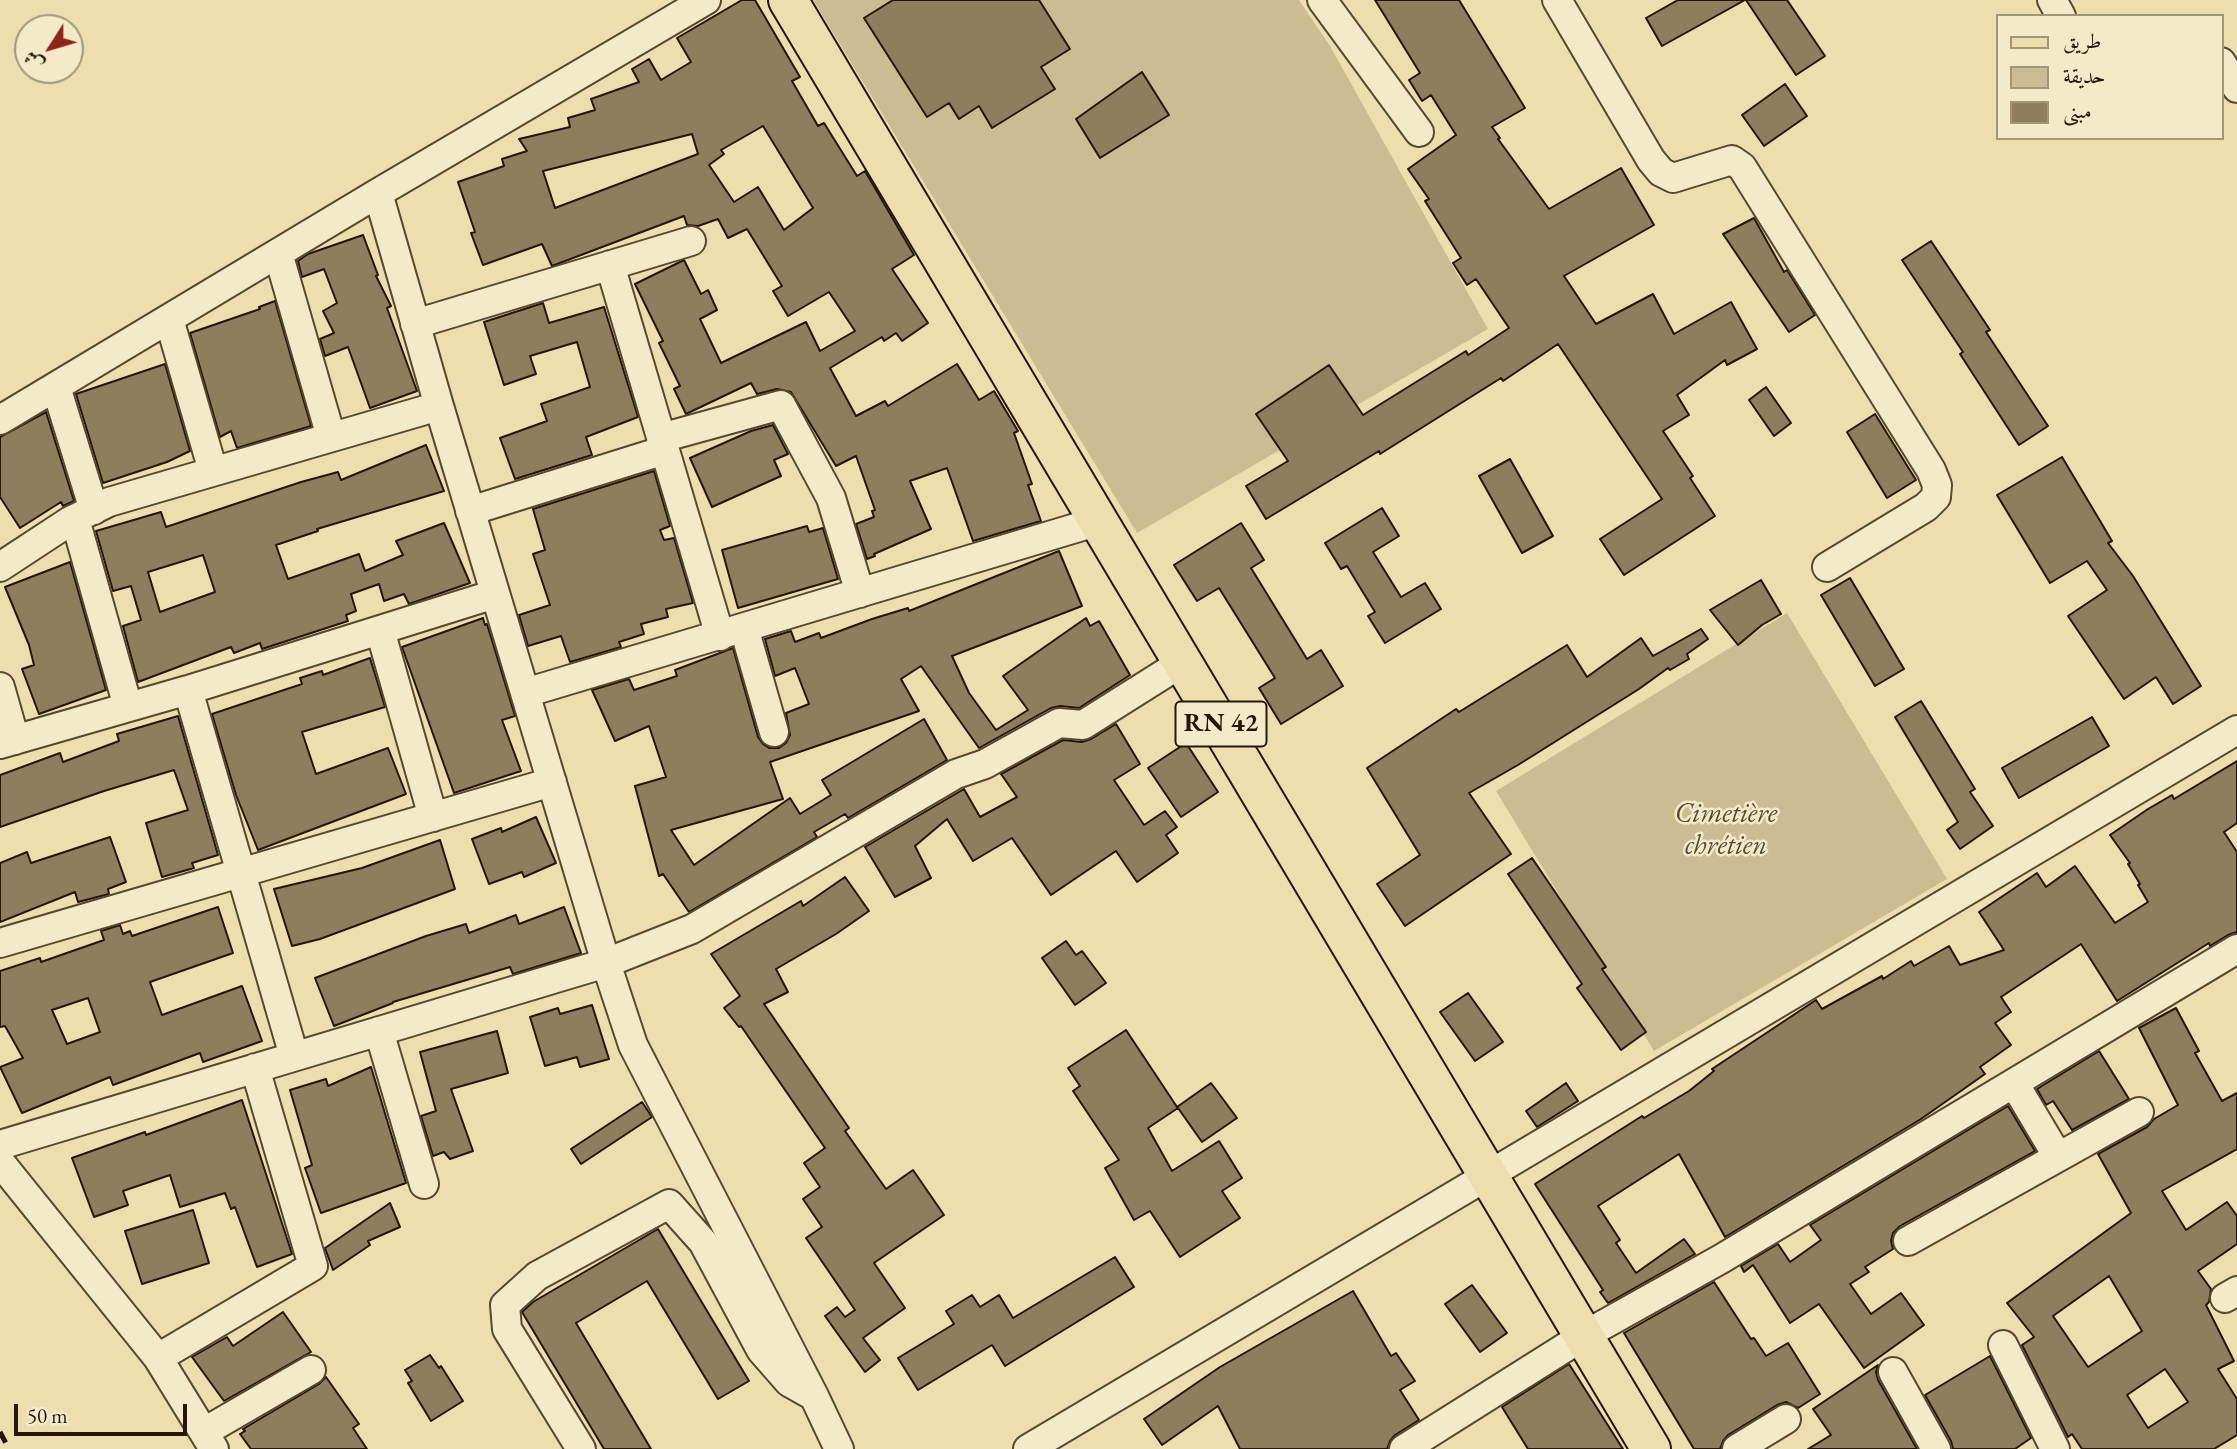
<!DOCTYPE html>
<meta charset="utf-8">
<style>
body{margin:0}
#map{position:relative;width:2237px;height:1449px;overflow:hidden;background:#eedeae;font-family:"EB Garamond",Amiri,serif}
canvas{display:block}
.legend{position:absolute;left:1996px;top:14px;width:228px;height:126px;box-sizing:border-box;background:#f4eaca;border:2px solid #a2957c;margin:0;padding:9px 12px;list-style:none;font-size:21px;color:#261607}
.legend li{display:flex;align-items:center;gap:14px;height:35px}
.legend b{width:35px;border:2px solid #a2957c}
.north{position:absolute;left:14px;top:14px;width:70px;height:70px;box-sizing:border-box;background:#f4eaca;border:2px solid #a2957c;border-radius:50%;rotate:233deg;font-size:19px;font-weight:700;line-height:28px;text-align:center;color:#261607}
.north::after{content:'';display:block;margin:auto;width:24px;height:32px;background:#8f2418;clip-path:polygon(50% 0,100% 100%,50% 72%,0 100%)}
.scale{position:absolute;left:14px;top:1404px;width:173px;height:32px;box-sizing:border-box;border:4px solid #261607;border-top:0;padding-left:9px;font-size:21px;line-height:24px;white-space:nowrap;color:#261607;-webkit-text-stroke:5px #f4eaca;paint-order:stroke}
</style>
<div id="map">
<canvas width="2237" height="1449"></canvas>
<ul class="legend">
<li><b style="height:9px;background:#eedeae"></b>طريق</li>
<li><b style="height:19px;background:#ccbc92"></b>حديقة</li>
<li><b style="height:19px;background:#8e7e5e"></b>مبنى</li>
</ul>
<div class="north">ش</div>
<div class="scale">50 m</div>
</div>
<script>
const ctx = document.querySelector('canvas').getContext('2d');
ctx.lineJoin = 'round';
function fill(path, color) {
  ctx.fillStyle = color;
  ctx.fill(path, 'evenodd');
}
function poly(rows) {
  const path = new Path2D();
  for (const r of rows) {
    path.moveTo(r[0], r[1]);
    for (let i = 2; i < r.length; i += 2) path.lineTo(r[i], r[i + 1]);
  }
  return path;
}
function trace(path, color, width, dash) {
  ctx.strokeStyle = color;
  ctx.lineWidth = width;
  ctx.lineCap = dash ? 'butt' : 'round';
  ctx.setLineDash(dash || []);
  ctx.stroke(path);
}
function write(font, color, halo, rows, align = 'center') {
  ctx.font = font + ' "EB Garamond",serif';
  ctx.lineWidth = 5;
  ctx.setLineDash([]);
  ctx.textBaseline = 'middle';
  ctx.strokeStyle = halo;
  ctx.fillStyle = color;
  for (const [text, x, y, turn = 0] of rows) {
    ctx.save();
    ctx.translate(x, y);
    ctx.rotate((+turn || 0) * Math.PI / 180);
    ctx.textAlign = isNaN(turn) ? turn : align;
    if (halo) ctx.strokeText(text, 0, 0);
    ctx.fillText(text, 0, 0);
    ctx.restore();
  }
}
fill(poly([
 [813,0,1299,0,1330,46,1488,329,1137,533],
 [1787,613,1947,879,1654,1051,1496,791]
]), '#ccbc92');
const building = poly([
 [742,0,755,0,800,77,792,81,818,126,824,123,857,176,865,171,914,255,892,269,928,323,902,341,896,333,884,341,882,337,830,368,856,416,885,401,888,406,957,364,979,400,994,391,1018,431,1014,433,1032,484,1028,485,1041,521,973,541,947,468,910,481,931,529,874,554,875,556,867,559,856,524,874,517,872,511,875,510,856,456,836,466,791,392,777,389,757,394,751,383,686,414,674,389,680,386,659,343,663,341,635,284,684,260,701,294,708,290,717,310,700,319,721,363,806,322,820,351,855,331,829,292,788,316,773,291,782,286,747,229,728,238,718,219,698,226,687,225,684,216,552,266,542,244,483,265,471,233,475,232,458,182,504,166,502,159,527,151,519,139,570,127,568,118,595,110,591,99,639,82,632,69,649,59,661,80,691,62,677,38,742,0],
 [763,126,813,208,784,230,758,187,734,202,709,165,724,154,721,150,763,126],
 [692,134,698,154,555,208,543,171,692,134],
 [893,0,1039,0,1070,49,1041,67,1055,89,992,128,979,106,959,119,949,103,927,117,864,18,893,0],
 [1375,0,1459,0,1525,108,1492,127,1500,138,1498,139,1549,209,1621,168,1654,225,1564,276,1596,324,1653,294,1674,334,1731,302,1757,349,1727,365,1725,360,1677,395,1689,415,1663,431,1693,476,1690,478,1715,516,1624,575,1600,539,1662,499,1558,344,1503,381,1501,378,1380,454,1379,451,1266,519,1246,486,1288,461,1256,414,1329,365,1363,415,1466,351,1468,355,1509,328,1476,279,1467,285,1453,263,1461,258,1425,201,1429,199,1408,169,1456,135,1431,95,1422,101,1409,80,1420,73,1375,0],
 [1678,0,1745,0,1662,46,1646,18,1678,0],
 [1746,0,1787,0,1825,56,1796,75,1746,0],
 [1142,72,1169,115,1100,158,1076,119,1142,72],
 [1785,84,1807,116,1764,146,1742,115,1785,84],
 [1754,218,1784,272,1787,270,1815,315,1789,332,1723,234,1754,218],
 [363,235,378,275,376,276,391,306,387,308,417,391,370,408,348,347,325,356,320,339,334,333,323,311,337,303,324,269,302,277,298,261,308,254,363,235],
 [1931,241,1990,330,1986,332,2048,426,2019,445,1960,354,1963,352,1902,260,1931,241],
 [275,301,311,426,237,448,231,431,220,437,190,333,260,309,259,307,275,301],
 [543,303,549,323,604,307,638,417,586,437,592,455,515,479,500,438,547,421,541,404,590,387,577,342,530,356,536,374,504,385,484,322,543,303],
 [165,364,190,451,167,462,103,483,76,394,165,364],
 [1766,387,1791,423,1774,436,1749,400,1766,387],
 [46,412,74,501,63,506,61,502,20,528,0,497,0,437,46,412],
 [1875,414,1916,480,1887,498,1847,432,1875,414],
 [773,425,788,454,774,460,781,476,712,507,690,458,751,431,773,425],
 [426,445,444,491,317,529,318,531,276,545,288,579,359,554,365,571,403,555,396,541,444,523,470,583,409,604,404,594,384,601,379,584,351,594,356,611,346,615,348,621,262,649,260,643,234,653,231,647,138,682,123,626,141,620,131,586,113,591,96,531,161,512,166,527,301,482,338,472,341,480,426,445],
 [203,555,215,592,160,612,148,572,203,555],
 [2062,457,2112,541,2108,543,2133,576,2201,686,2173,704,2156,677,2124,699,2068,616,2107,590,2087,561,2050,583,1997,495,2062,457],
 [1510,459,1553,536,1522,553,1479,476,1510,459],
 [654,471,670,526,660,530,664,540,674,538,693,603,666,609,668,617,641,624,644,634,619,642,621,647,570,662,561,636,528,646,519,615,550,605,533,554,545,550,533,509,654,471],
 [1382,508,1399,536,1373,552,1401,597,1425,583,1441,609,1385,643,1368,616,1375,612,1347,566,1341,569,1325,543,1382,508],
 [1241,523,1264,560,1251,568,1307,659,1321,650,1343,686,1281,724,1259,688,1275,678,1219,588,1197,601,1174,565,1241,523],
 [807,526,809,532,823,528,838,579,738,608,722,550,807,526],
 [1059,551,1082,606,952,656,969,693,996,730,1028,710,1003,676,1086,618,1090,626,1099,621,1130,675,1079,708,1060,706,1051,708,979,748,921,666,901,679,919,711,770,762,783,799,671,830,694,865,790,798,800,814,831,795,822,780,924,719,947,760,848,818,845,814,814,832,817,837,689,912,663,874,659,876,635,786,666,777,649,726,615,741,592,690,629,679,634,690,677,676,675,670,733,648,758,737,763,744,769,748,779,748,786,743,790,735,786,713,809,704,795,668,775,676,765,639,791,631,795,642,819,633,821,638,872,619,908,608,909,611,1059,551],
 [70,562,106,690,39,714,22,669,34,665,29,645,5,587,70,562],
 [1850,578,1904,669,1875,686,1821,595,1850,578],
 [1761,580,1781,614,1762,625,1738,645,1710,610,1761,580],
 [483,618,485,625,487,624,515,716,502,720,521,771,454,793,402,647,483,618],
 [1701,629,1708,639,1687,654,1689,659,1670,670,1668,668,1639,689,1518,765,1469,793,1511,854,1405,926,1377,884,1420,855,1367,768,1456,709,1459,712,1567,645,1587,677,1641,638,1653,656,1701,629],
 [370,658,385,707,302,732,316,774,388,748,406,794,258,850,236,795,212,714,302,684,300,678,322,671,323,675,370,658],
 [1921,701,1975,789,1970,792,1993,826,1960,849,1947,830,1958,822,1895,717,1921,701],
 [178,716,218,855,192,863,194,868,162,877,146,823,188,810,174,770,104,791,0,827,0,775,60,753,63,762,119,741,117,734,178,716],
 [2092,717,2109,746,2019,798,2002,768,2092,717],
 [1116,724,1140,764,1114,780,1144,825,1165,811,1177,827,1166,835,1178,853,1137,882,1116,851,1051,895,1012,838,973,861,947,819,915,846,931,878,895,897,865,847,964,789,980,817,1017,797,1001,774,1063,740,1082,742,1091,739,1116,724],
 [1186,743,1218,792,1181,817,1148,768,1186,743],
 [2237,761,2237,823,2224,832,2237,852,2237,932,2228,935,2210,946,2209,943,2117,1001,2081,944,2001,997,2011,1012,1995,1023,2011,1045,1980,1067,1985,1074,1921,1119,1725,1237,1679,1154,1598,1206,1620,1240,1616,1243,1636,1273,1684,1239,1695,1254,1608,1303,1600,1292,1603,1290,1535,1184,1642,1116,1644,1118,1689,1091,1714,1071,1712,1069,1816,1000,1822,1009,1882,976,1883,979,1911,961,1914,966,1949,946,1960,965,2004,950,1979,912,2037,873,2046,887,2075,866,2115,923,2148,902,2138,885,2140,884,2128,864,2130,863,2110,835,2148,809,2172,795,2174,799,2237,761],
 [536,817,556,863,524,877,522,872,489,884,472,839,501,828,502,832,536,817],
 [110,837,126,882,108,889,109,894,78,902,75,892,0,922,0,863,27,852,31,863,110,837],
 [440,840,455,889,320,939,292,946,274,889,362,868,440,840],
 [1532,858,1606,967,1602,969,1646,1032,1621,1050,1577,988,1582,984,1508,874,1532,858],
 [845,877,869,911,836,934,776,969,788,992,764,1004,849,1128,845,1131,886,1189,913,1170,944,1215,874,1263,905,1308,863,1338,880,1360,865,1372,825,1316,837,1307,845,1317,855,1310,806,1238,822,1227,803,1199,820,1187,804,1163,825,1148,741,1026,739,1027,724,1008,740,996,711,954,801,901,803,906,845,877],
 [218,907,233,953,150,982,162,1015,242,986,262,1041,203,1062,200,1053,113,1085,110,1077,22,1113,0,1067,23,1058,5,1026,0,1027,0,971,40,958,41,962,104,940,101,931,120,925,123,934,130,931,132,936,218,907],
 [88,998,100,1032,67,1044,52,1010,88,998],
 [564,907,581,953,513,974,510,967,393,1002,393,1003,334,1026,315,978,426,936,466,924,469,933,516,915,519,924,564,907],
 [1066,941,1076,955,1082,951,1106,983,1075,1005,1042,958,1066,941],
 [1468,993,1503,1042,1475,1061,1440,1012,1468,993],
 [592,1005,609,1059,580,1067,577,1057,545,1066,530,1017,558,1008,560,1014,592,1005],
 [2176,1008,2199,1051,2195,1053,2222,1101,2237,1093,2237,1149,2162,1191,2186,1230,2227,1202,2237,1216,2237,1244,2198,1271,2211,1289,2209,1302,2206,1305,2234,1361,2218,1369,2237,1399,2237,1435,2214,1449,2082,1449,2072,1434,2068,1437,2022,1345,2034,1337,2007,1303,2131,1213,2098,1154,2147,1127,2154,1119,2178,1105,2139,1028,2176,1008],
 [2109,1276,2142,1331,2088,1367,2053,1316,2109,1276],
 [2165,1369,2188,1402,2148,1428,2127,1395,2165,1369],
 [1126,1030,1177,1107,1211,1083,1237,1118,1202,1142,1178,1108,1148,1128,1172,1171,1219,1141,1242,1178,1222,1191,1240,1218,1180,1257,1150,1211,1134,1220,1105,1168,1119,1160,1073,1091,1080,1086,1068,1068,1126,1030],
 [497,1031,508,1073,451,1089,473,1151,450,1159,444,1152,433,1156,421,1116,436,1111,420,1052,497,1031],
 [2099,1051,2129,1099,2072,1130,2053,1101,2046,1105,2037,1089,2099,1051],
 [371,1067,406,1183,321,1213,305,1168,312,1165,290,1090,326,1079,328,1086,371,1067],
 [1566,1083,1578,1101,1537,1127,1526,1111,1566,1083],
 [242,1100,292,1254,257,1267,235,1207,231,1209,225,1193,180,1207,170,1175,123,1191,128,1205,94,1217,72,1158,145,1132,146,1135,242,1100],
 [642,1102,652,1117,581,1164,571,1149,642,1102],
 [2008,1106,2035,1151,1900,1226,1893,1233,1891,1241,1893,1249,1865,1267,1869,1272,1850,1284,1871,1314,1901,1293,1924,1325,1864,1368,1819,1304,1790,1323,1753,1265,1744,1272,1741,1266,1778,1244,1790,1262,1821,1240,1810,1225,2008,1106],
 [390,1203,400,1227,368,1241,370,1245,333,1270,325,1248,390,1203],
 [193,1210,209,1263,142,1284,125,1231,193,1210],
 [658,1229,749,1381,718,1399,647,1281,576,1323,651,1449,604,1449,522,1312,533,1302,658,1229],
 [1115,1257,1134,1287,1005,1366,992,1345,918,1390,898,1358,954,1324,946,1311,972,1295,980,1307,999,1295,1013,1318,1115,1257],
 [1714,1282,1751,1339,1754,1338,1766,1356,1788,1343,1820,1394,1798,1408,1786,1402,1777,1405,1728,1435,1723,1441,1720,1449,1694,1449,1624,1333,1714,1282],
 [1472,1285,1507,1333,1480,1352,1445,1304,1472,1285],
 [1353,1291,1391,1356,1396,1353,1415,1381,1400,1390,1419,1420,1395,1435,1390,1441,1387,1449,1240,1449,1218,1406,1162,1445,1144,1419,1220,1367,1353,1291],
 [283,1312,311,1352,224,1401,192,1357,227,1337,233,1346,283,1312],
 [430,1355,439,1368,441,1366,463,1401,431,1421,408,1383,412,1381,405,1370,430,1355],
 [1990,1356,2031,1438,2015,1449,1953,1449,1951,1441,1925,1395,1990,1356],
 [1569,1364,1623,1449,1528,1449,1502,1407,1569,1364],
 [1878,1365,1876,1372,1878,1380,1917,1449,1808,1449,1831,1435,1813,1409,1878,1365],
 [326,1377,359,1424,353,1428,367,1449,251,1449,240,1434,245,1431,243,1429,319,1384,326,1377]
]);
fill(building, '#8e7e5e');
trace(building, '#261607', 2);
const minor = poly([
 [1322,0,1419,132],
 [1557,0,1651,160,1661,172,1673,178,1732,160,1742,167,1931,470,1937,485,1936,497,1926,507,1827,567],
 [2052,0,2061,16],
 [2221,62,2237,88],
 [378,193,439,406,606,963,633,1045,814,1396,839,1449],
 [278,253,331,437],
 [610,265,720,636],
 [169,319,213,471],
 [415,324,691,241],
 [56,387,94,510],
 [0,420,378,193,706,0],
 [661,438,781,405,831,498,860,593],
 [470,511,665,450],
 [75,519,128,707],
 [0,567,70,521,109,502,439,406],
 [744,628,774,732],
 [380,630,433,817],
 [0,687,15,740],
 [188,690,294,1056],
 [525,693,1099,521],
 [0,744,188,690,495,594],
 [0,943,552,782],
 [379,1031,424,1184],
 [2014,1083,2058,1157],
 [0,1145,606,963,692,929,956,774,985,764,1059,723,1083,725,1183,662],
 [0,1162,158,1358,214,1449],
 [1908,1241,2139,1112],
 [2225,1298,2237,1291],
 [2003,1345,2055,1449],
 [158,1358,313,1266,255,1068],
 [1893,1372,1936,1449],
 [204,1432,311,1370],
 [581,1449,507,1329,505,1305,537,1276,669,1204,703,1242,761,1350,789,1382,812,1395],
 [1028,1449,2237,730],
 [1404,1449,1585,1335,1721,1259,2237,949],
 [1737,1449,1786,1419]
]);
const primary = poly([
 [788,0,1651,1449]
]);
trace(minor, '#584831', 32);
trace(primary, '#261607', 42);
trace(minor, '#f4eaca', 28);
trace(primary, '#eedeae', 38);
trace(poly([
 [0,1432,9,1449]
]), '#261607', 5, [12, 12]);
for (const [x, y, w] of [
 [1221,724,91]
]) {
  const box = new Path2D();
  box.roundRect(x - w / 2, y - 22.5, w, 45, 5);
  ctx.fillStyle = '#f4eaca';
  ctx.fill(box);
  trace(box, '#261607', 2);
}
write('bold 26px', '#261607', null, [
 ["RN 42",1221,724]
]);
write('italic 28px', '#584831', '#f4eaca', [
 ["Cimetière",1726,814],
 ["chrétien",1726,846]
]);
</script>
